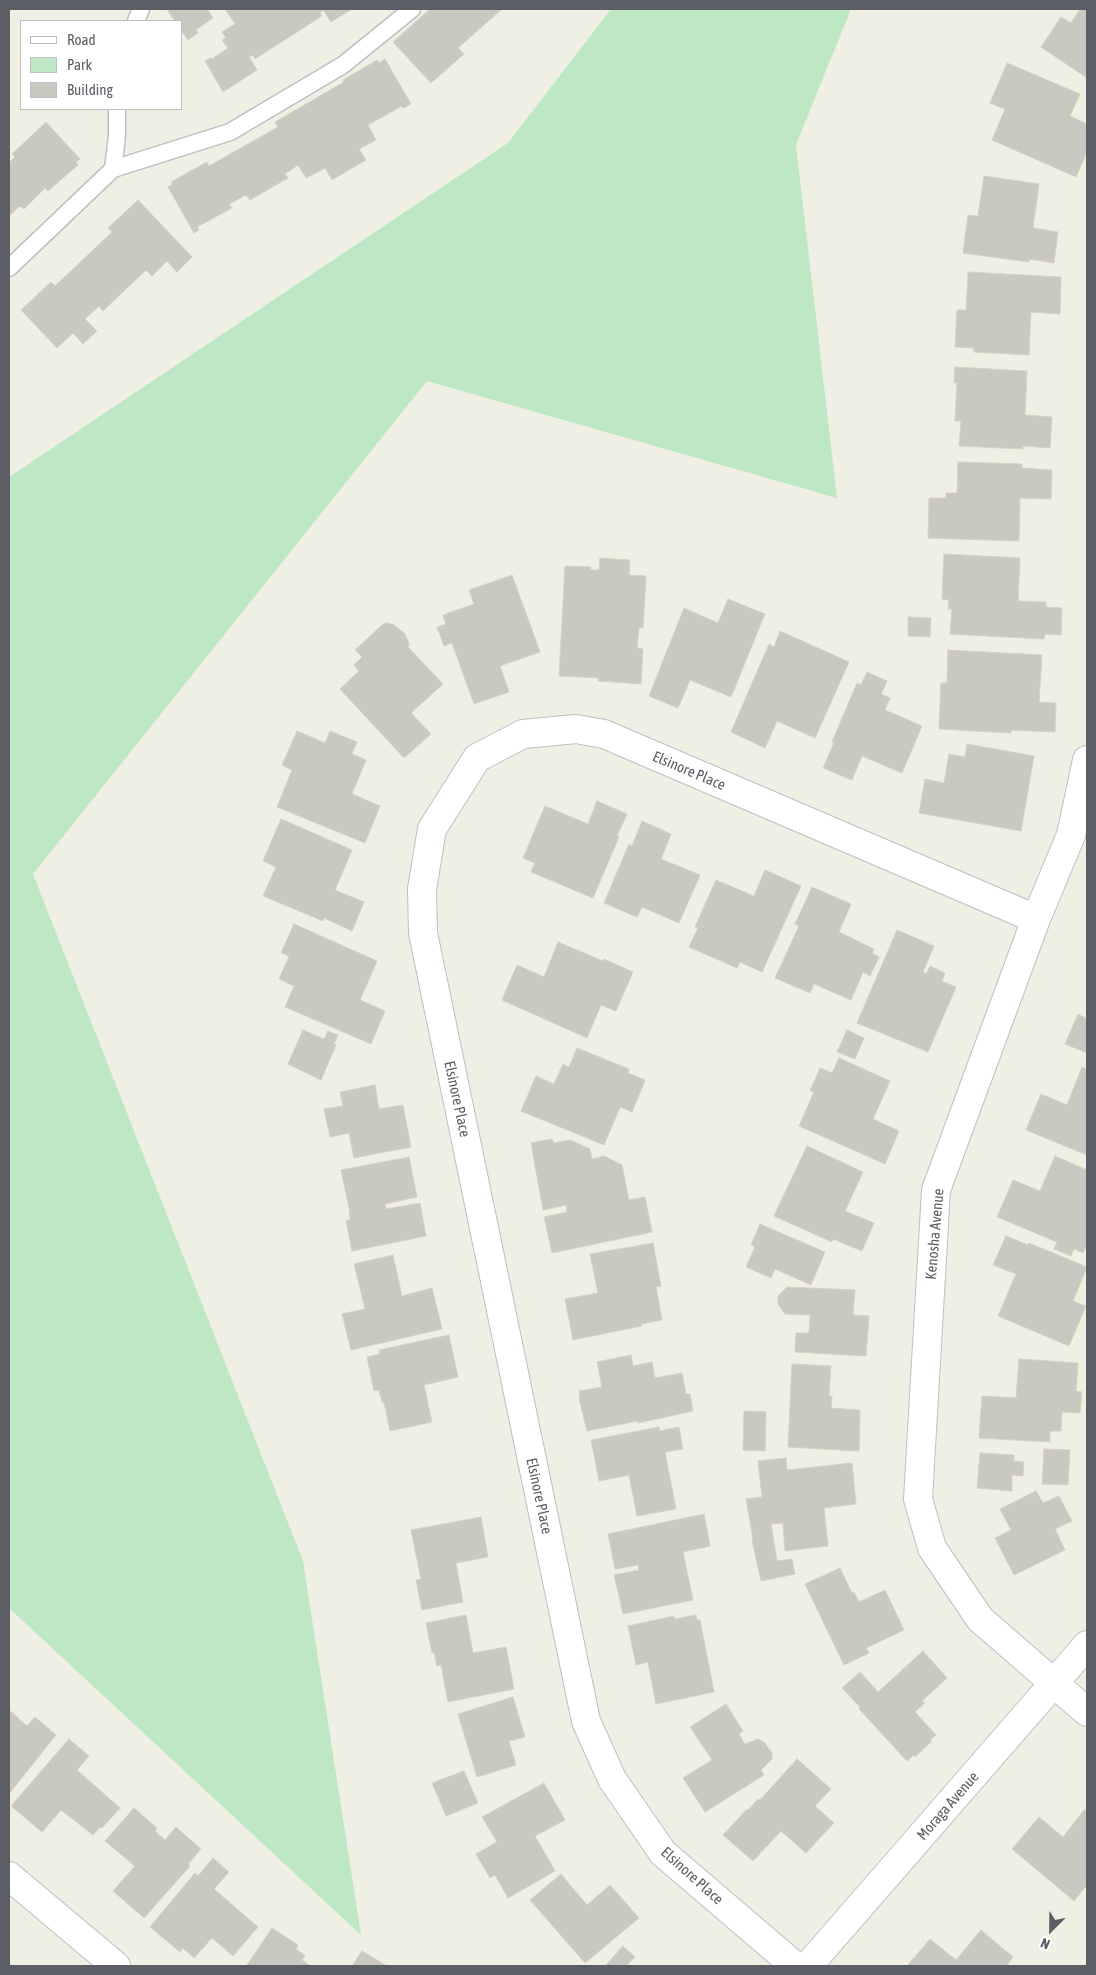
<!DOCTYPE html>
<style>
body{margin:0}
#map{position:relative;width:1096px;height:1975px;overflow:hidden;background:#efefe3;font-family:"Asap Condensed",sans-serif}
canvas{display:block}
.frame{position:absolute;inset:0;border:10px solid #5c5e65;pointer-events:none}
.legend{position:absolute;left:20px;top:20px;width:162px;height:90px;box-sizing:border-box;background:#fff;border:1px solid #bebfc1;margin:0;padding:6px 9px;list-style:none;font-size:15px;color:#5c5e65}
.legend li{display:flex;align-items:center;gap:10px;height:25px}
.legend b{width:25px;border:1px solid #bebfc1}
.north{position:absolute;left:1026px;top:1905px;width:50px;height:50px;-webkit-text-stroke:4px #fff;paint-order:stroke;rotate:203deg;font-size:14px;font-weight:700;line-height:20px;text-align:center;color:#5c5e65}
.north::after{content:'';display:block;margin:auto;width:18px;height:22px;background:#5c5e65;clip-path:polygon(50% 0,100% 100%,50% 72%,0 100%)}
</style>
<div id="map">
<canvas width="1096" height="1975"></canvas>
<div class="frame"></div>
<ul class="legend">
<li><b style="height:6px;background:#fff"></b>Road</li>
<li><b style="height:14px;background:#bee8c5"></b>Park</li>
<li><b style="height:14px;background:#cac9c1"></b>Building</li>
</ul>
<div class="north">N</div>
</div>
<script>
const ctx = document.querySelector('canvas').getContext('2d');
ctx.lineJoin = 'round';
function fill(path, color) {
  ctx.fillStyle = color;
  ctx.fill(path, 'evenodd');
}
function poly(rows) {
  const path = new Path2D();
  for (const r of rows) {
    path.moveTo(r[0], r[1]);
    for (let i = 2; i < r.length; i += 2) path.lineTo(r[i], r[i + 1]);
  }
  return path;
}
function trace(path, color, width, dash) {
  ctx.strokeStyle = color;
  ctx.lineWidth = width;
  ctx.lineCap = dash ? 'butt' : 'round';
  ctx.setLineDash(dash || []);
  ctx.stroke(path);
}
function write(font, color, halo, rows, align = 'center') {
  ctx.font = font + ' "Asap Condensed",sans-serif';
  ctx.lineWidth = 4.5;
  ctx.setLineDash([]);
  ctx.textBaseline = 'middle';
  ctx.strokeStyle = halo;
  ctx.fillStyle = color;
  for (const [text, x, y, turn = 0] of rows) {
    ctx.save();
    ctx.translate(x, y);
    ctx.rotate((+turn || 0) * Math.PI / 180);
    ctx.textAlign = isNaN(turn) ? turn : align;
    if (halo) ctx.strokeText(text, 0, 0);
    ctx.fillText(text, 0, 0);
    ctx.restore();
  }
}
fill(poly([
 [611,9,851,9,796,145,837,498,427,381,33,874,303,1561,361,1935,9,1608,9,477,508,143]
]), '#bee8c5');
const building = poly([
 [167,9,207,9,213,18,196,30,198,33,188,40,181,30,181,21,175,21,167,9],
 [225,9,352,9,331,22,323,10,320,13,322,16,255,59,253,55,249,57,257,70,223,92,205,61,211,58,212,59,228,48,222,40,226,38,222,32,235,24,225,9],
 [430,9,502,9,458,48,464,54,431,83,393,42,430,9],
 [1080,9,1087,9,1087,78,1041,47,1061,17,1071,23,1080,9],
 [385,59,411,104,403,108,402,106,368,125,376,140,359,149,366,160,332,180,325,168,306,178,298,165,285,174,288,178,250,200,246,195,229,204,232,208,197,227,199,230,194,233,168,187,173,184,171,182,207,162,209,166,278,127,275,122,344,82,343,80,377,60,379,63,385,59],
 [1007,63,1080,94,1070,116,1087,124,1087,152,1076,177,992,140,1005,109,990,103,1007,63],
 [46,122,80,159,76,162,78,165,48,191,45,188,24,209,20,206,9,216,9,163,15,157,12,154,46,122],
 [984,176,1039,184,1033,228,1058,232,1054,263,1029,259,1029,262,963,253,968,215,978,216,984,176],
 [138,200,192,257,177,272,167,261,152,276,146,270,103,311,99,306,85,319,97,331,83,344,73,333,57,348,21,310,51,282,55,286,112,232,108,228,138,200],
 [968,272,1061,277,1060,314,1031,312,1029,355,974,352,974,348,955,347,957,310,966,310,968,272],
 [955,367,1027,371,1025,415,1052,417,1050,448,1023,446,1023,449,959,446,961,421,955,421,957,383,954,383,955,367],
 [958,462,1022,464,1022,468,1052,470,1051,499,1020,498,1019,541,928,538,929,498,946,498,946,493,957,493,958,462],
 [944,554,1020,558,1018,601,1046,602,1046,607,1062,608,1061,635,1045,634,1044,639,950,634,952,609,948,609,949,600,942,599,944,554],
 [600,558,630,560,629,575,646,576,643,628,639,628,637,648,643,649,641,684,598,681,599,678,559,676,565,566,591,567,590,570,599,570,600,558],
 [512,575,540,652,500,666,509,692,474,704,452,643,444,646,437,627,446,624,443,615,474,604,469,590,512,575],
 [728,599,765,614,731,697,690,680,678,708,649,696,684,608,718,623,728,599],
 [908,617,931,618,930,637,908,636,908,617],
 [387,623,394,625,405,634,409,644,408,647,443,684,411,713,431,734,404,758,340,689,359,671,354,665,362,657,355,650,383,624,387,623],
 [780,631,849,662,815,738,777,721,765,748,731,732,769,644,774,647,780,631],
 [948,650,1042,655,1039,702,1056,703,1055,732,1011,730,1011,733,939,729,941,683,947,683,948,650],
 [867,672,887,681,881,694,890,698,885,710,922,726,902,773,862,756,852,780,823,768,834,743,832,742,857,683,861,685,867,672],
 [297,731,325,743,330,731,357,742,352,754,366,760,352,794,380,806,365,843,277,807,292,770,282,765,297,731],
 [967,744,1034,756,1021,831,919,813,925,779,944,783,949,754,965,757,967,744],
 [597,801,627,814,617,836,619,837,593,898,531,872,535,863,523,858,545,806,588,824,597,801],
 [281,819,352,850,335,890,364,902,352,931,324,918,323,921,263,896,276,867,263,861,281,819],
 [642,821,671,834,661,859,700,875,679,923,642,907,637,917,604,903,629,844,632,846,642,821],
 [765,870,801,886,762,972,740,962,737,968,689,947,698,928,695,927,716,880,754,896,765,870],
 [812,887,851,904,839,932,874,949,872,953,879,957,870,976,863,972,851,1000,814,984,810,993,775,978,799,926,795,924,812,887],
 [294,924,377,961,360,1000,385,1011,371,1044,285,1007,294,986,279,979,289,956,281,953,294,924],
 [897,930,934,946,923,972,926,974,930,966,945,973,942,981,956,987,928,1052,857,1023,897,930],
 [558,942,603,961,604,959,633,972,616,1011,601,1005,587,1038,502,1000,517,965,544,977,558,942],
 [1078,1014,1087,1019,1087,1053,1065,1044,1078,1014],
 [303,1030,324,1039,328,1031,338,1035,334,1044,336,1045,321,1080,288,1064,303,1030],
 [847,1030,864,1038,855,1059,837,1052,847,1030],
 [577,1048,629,1069,628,1073,645,1080,632,1112,620,1107,604,1145,521,1111,536,1076,554,1084,563,1064,569,1067,577,1048],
 [839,1058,890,1081,873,1119,899,1131,885,1164,799,1126,814,1092,810,1091,820,1068,832,1073,839,1058],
 [1082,1067,1087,1069,1087,1155,1026,1130,1041,1094,1067,1105,1082,1067],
 [375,1085,379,1109,403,1105,411,1147,354,1158,349,1133,330,1137,324,1109,343,1106,340,1092,375,1085],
 [552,1139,554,1143,570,1140,590,1149,592,1159,604,1156,622,1165,629,1200,645,1197,652,1232,552,1253,544,1217,567,1212,566,1205,543,1210,531,1143,552,1139],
 [807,1146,863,1172,845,1211,874,1223,862,1251,833,1239,832,1242,774,1216,807,1146],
 [1055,1156,1087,1170,1087,1248,1086,1247,1083,1253,1074,1249,1071,1256,1054,1249,1057,1242,997,1217,1013,1180,1040,1191,1055,1156],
 [409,1157,417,1197,385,1204,386,1209,420,1203,426,1236,352,1251,346,1221,350,1220,349,1208,341,1170,409,1157],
 [760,1224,825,1252,811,1285,775,1269,771,1278,746,1267,755,1247,751,1245,760,1224],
 [1006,1236,1028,1245,1029,1243,1087,1267,1073,1301,1086,1306,1069,1346,998,1316,1016,1274,993,1265,1006,1236],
 [653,1243,661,1286,656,1287,662,1320,641,1324,642,1326,573,1340,565,1299,598,1293,590,1254,653,1243],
 [393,1255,402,1296,432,1288,442,1329,351,1350,342,1314,365,1309,354,1264,393,1255],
 [787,1287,855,1290,853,1315,869,1316,866,1356,795,1352,796,1333,809,1333,810,1315,785,1314,778,1304,778,1296,787,1287],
 [449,1335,458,1377,424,1385,432,1422,390,1431,384,1402,382,1402,379,1390,374,1391,367,1357,380,1354,379,1350,449,1335],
 [631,1355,633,1366,652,1362,655,1378,682,1373,686,1394,690,1394,693,1411,638,1423,638,1421,587,1431,579,1398,580,1398,579,1391,602,1387,597,1362,631,1355],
 [1019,1359,1078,1363,1076,1391,1082,1392,1080,1413,1062,1412,1061,1431,1050,1431,1050,1442,979,1438,982,1396,1016,1398,1019,1359],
 [792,1364,831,1366,829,1396,832,1396,831,1408,860,1410,859,1451,788,1447,792,1364],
 [744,1411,766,1412,765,1451,743,1450,744,1411],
 [659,1427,660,1431,679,1427,683,1449,665,1452,676,1509,637,1516,629,1475,599,1481,591,1440,659,1427],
 [1044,1449,1070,1450,1068,1485,1042,1484,1044,1449],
 [980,1453,1014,1455,1014,1461,1024,1462,1023,1476,1012,1475,1012,1491,977,1488,980,1453],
 [786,1458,787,1470,852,1463,856,1504,824,1508,828,1546,785,1551,783,1523,771,1524,777,1561,792,1559,795,1574,761,1581,752,1540,753,1539,746,1499,762,1497,758,1461,786,1458],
 [1036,1491,1043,1503,1059,1496,1072,1521,1055,1529,1065,1550,1014,1575,995,1538,1011,1530,1000,1509,1036,1491],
 [704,1514,710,1546,683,1552,693,1600,623,1614,614,1575,639,1570,638,1565,615,1569,608,1534,704,1514],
 [481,1517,488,1557,456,1563,463,1602,422,1610,416,1580,421,1579,411,1530,481,1517],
 [840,1568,852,1593,854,1592,859,1602,885,1590,904,1630,866,1648,869,1653,844,1665,805,1584,840,1568],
 [466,1615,473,1653,506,1647,514,1689,448,1702,441,1665,437,1666,434,1652,432,1653,426,1623,466,1615],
 [696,1615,697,1620,700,1620,714,1692,656,1704,648,1662,636,1665,628,1626,674,1616,675,1619,696,1615],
 [923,1651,947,1678,922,1701,925,1703,915,1712,936,1735,930,1740,932,1741,915,1757,914,1755,907,1761,859,1709,860,1707,842,1688,860,1672,878,1692,923,1651],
 [513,1697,525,1737,509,1741,516,1765,477,1777,458,1714,513,1697],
 [726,1704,743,1731,739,1734,745,1744,758,1739,764,1742,772,1753,772,1759,761,1770,764,1775,705,1812,683,1778,712,1760,690,1727,726,1704],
 [9,1710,27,1726,35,1717,56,1735,9,1794,9,1710],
 [69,1739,89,1756,77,1770,120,1808,102,1828,100,1827,93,1835,61,1810,42,1832,11,1806,69,1739],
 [797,1759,831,1789,815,1806,834,1823,806,1853,781,1831,753,1861,723,1835,747,1809,748,1810,758,1799,760,1800,797,1759],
 [464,1771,478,1803,446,1816,432,1783,464,1771],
 [544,1783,565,1820,535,1836,555,1871,508,1898,495,1875,490,1878,476,1854,497,1842,482,1817,544,1783],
 [134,1808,157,1828,155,1831,165,1840,176,1827,201,1849,188,1864,190,1866,144,1918,113,1891,135,1866,105,1841,134,1808],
 [1084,1810,1087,1811,1087,1885,1074,1901,1012,1849,1039,1817,1063,1837,1084,1810],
 [213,1858,229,1872,214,1889,258,1927,233,1956,212,1938,194,1958,183,1948,180,1952,150,1927,195,1873,198,1876,213,1858],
 [561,1874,587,1905,610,1885,639,1918,585,1963,530,1900,561,1874],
 [272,1928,298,1945,296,1949,305,1956,302,1960,311,1966,249,1966,247,1965,272,1928],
 [981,1930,1013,1957,1006,1966,907,1966,930,1939,956,1960,981,1930],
 [623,1946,635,1957,626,1966,605,1966,623,1946],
 [362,1951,387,1966,352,1966,362,1951]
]);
fill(building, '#cac9c1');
trace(building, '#d4d2c1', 1);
const service = poly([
 [136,21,141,9],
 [113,169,230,132,343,65,412,9],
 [9,268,113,169,117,136,117,109]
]);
const minor = poly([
 [1087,760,1071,835,1036,919,936,1190,918,1499,932,1548,980,1619,1087,1712],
 [9,1876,116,1966],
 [795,1966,663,1853,612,1779,586,1721,423,933,422,889,432,829,477,758,523,734,576,729,604,734,1036,919]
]);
const secondary = poly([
 [808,1966,1087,1645]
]);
trace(service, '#bebfc5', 19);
trace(minor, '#bebfc5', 30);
trace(secondary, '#bec0c8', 30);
trace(service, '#fff', 16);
trace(minor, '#fff', 28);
trace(secondary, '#fff', 28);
write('15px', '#5c5e65', '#fff', [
 ["Elsinore Place",689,771,23],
 ["Elsinore Place",457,1099,78],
 ["Kenosha Avenue",935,1234,-85],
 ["Elsinore Place",539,1496,78],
 ["Moraga Avenue",948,1806,-49],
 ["Elsinore Place",692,1876,42]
]);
</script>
